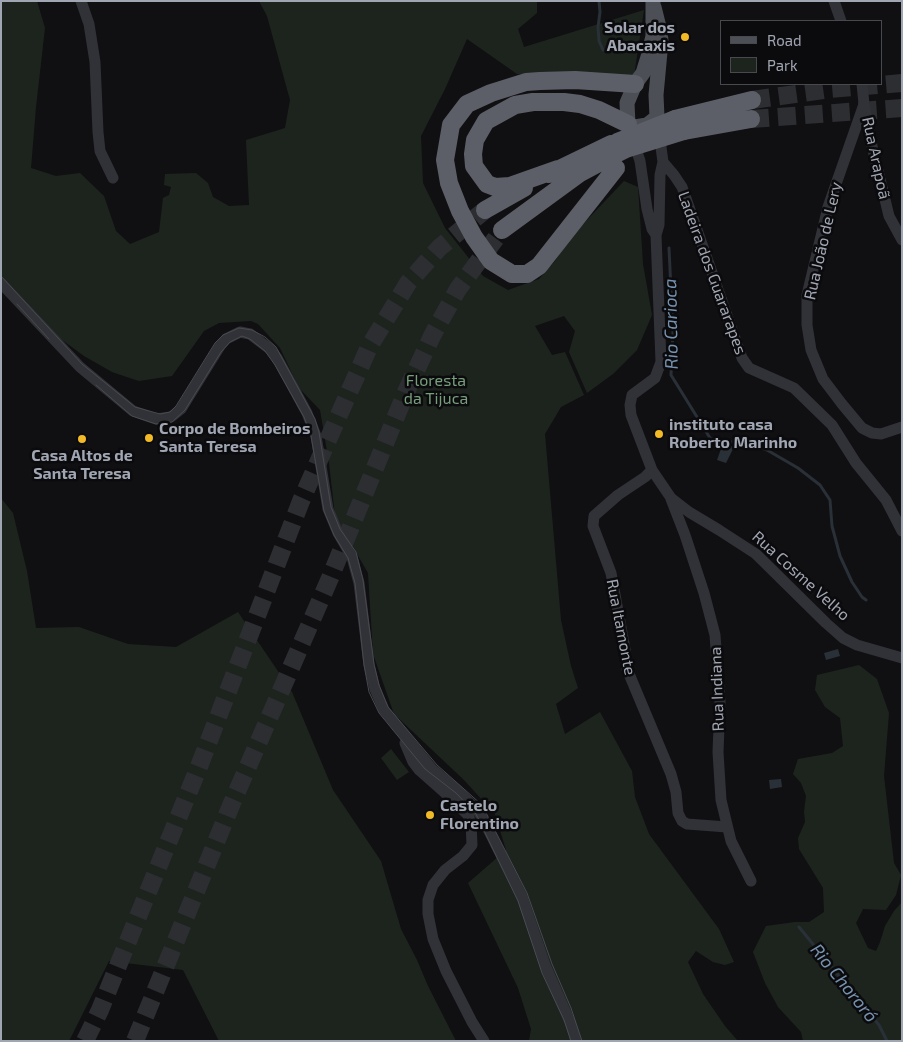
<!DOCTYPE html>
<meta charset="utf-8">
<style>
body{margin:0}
#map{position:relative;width:903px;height:1042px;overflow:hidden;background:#101012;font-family:"Exo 2",sans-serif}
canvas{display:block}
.frame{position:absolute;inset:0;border:2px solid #a1a6b3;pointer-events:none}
.legend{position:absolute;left:720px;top:20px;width:162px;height:65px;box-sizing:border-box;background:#0b0b0d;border:1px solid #47494f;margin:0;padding:6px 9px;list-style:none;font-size:15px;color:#a1a6b3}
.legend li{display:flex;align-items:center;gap:10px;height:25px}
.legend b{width:25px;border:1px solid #47494f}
</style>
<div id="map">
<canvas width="903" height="1042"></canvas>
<div class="frame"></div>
<ul class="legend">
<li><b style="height:6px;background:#4d4f56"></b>Road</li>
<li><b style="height:14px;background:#1d241e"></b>Park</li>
</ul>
</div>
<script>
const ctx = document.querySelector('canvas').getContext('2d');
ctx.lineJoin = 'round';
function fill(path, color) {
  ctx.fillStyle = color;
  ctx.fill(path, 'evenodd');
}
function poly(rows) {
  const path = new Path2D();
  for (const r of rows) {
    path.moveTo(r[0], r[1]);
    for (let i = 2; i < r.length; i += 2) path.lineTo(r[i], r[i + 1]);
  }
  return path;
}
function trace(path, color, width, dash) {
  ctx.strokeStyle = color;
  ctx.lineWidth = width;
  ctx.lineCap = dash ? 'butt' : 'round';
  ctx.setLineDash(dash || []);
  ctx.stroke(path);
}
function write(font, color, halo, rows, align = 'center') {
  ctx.font = font + ' "Exo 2",sans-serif';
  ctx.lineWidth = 5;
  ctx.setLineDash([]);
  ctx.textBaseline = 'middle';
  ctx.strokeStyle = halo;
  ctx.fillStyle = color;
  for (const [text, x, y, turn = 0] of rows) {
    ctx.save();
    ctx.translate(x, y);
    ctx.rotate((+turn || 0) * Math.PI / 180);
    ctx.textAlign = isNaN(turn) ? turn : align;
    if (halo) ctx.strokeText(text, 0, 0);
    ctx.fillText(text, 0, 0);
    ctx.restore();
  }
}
fill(poly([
 [1,1,37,1,45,28,36,107,31,168,56,176,80,173,104,196,116,231,130,244,159,232,163,198,169,195,171,187,164,185,165,174,196,173,208,183,213,197,229,206,249,205,246,140,285,128,290,100,267,16,259,1,537,1,537,13,518,29,524,47,644,10,634,76,517,74,467,39,445,89,421,136,423,183,445,228,483,276,508,290,539,279,555,261,569,239,624,181,638,187,643,264,652,315,637,350,613,374,587,393,569,352,575,331,564,316,535,326,552,355,565,352,584,395,561,407,545,434,561,620,571,666,578,688,556,704,565,734,600,712,632,771,635,797,649,834,719,929,734,962,725,965,713,962,696,951,688,962,703,994,725,1026,738,1041,529,1041,531,1029,518,988,468,883,506,850,495,814,464,780,394,714,373,654,368,573,335,516,329,463,320,410,299,388,280,348,258,324,251,321,219,323,204,331,172,376,139,381,112,372,84,356,50,331,1,280],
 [1,498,13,513,27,571,36,628,79,627,128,644,176,647,238,612,292,692,333,790,381,861,401,929,417,960,428,986,456,1041,219,1041,183,970,109,961,69,1041,1,1041],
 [859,665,877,679,889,713,884,776,894,863,901,875,896,895,886,910,863,909,856,923,868,948,876,951,880,942,885,926,894,911,902,902,902,1041,803,1041,801,1032,778,1007,765,983,753,952,766,926,795,922,809,922,824,912,823,888,799,849,798,838,805,822,804,812,806,796,801,783,793,774,798,759,832,753,843,746,840,718,825,707,815,690,817,675],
 [391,749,409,772,397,780,381,758]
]), '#1d241e');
fill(poly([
 [723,443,734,447,726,463,717,460],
 [838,649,840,656,826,660,824,653],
 [781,779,782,787,770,789,769,780]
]), '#293037');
trace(poly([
 [599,1,600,12,598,27,599,41,603,50],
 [669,248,673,332,671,375,710,438,718,443,743,441,767,450,798,468,820,485,830,500,832,526,840,556,852,582,862,597,866,600],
 [799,927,879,1025,887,1041]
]), '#293037', 3);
trace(poly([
 [752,100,831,89,902,83],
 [751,119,902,108],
 [85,1041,100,1010,200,764,301,501,369,347,408,283,439,248,485,210],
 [135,1041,232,803,330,578,406,392,432,336,458,289,502,230]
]), '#2d2e32', 18, [18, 9]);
trace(poly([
 [81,1,89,24,95,62,98,132,100,151,113,178],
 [834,1,841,21],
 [862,84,864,104,872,146,889,216,902,240],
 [864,104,828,207,807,295,807,325,811,350,823,379,842,404,862,428,872,433,881,434,902,427],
 [659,132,663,162,660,175,659,225,656,235,661,362,655,378,632,395,630,405,631,415,652,470,671,498,689,512,719,530,756,554,826,623,843,638,857,645,902,658],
 [633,140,640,161,647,209,652,229,656,235],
 [663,162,674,175,682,187,742,358,749,368,794,388,832,425,856,463,886,500,902,531],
 [1,283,80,367,133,411,156,419,171,417,181,409,220,346,226,339,240,332,250,334,270,349,277,358,307,413,316,436,328,509,338,533,352,557,359,583,369,665,375,689,384,710,432,769,458,791,478,811,484,821,522,897,545,965,570,1022,576,1041],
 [652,470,645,477,618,495,594,516,593,526,611,573,625,649,627,669,671,774,676,792,678,813,682,821,687,824,727,827],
 [671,499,685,535,704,593,715,635,720,702,718,752,721,800,731,841,751,881],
 [405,743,413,762,419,770,445,793,468,815,471,823,472,845,463,856,445,870,433,885,428,900,428,914,433,939,446,971,472,1022,484,1041]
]), '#313237', 11);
trace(poly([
 [653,1,653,36,648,57,643,73,635,84,627,103,628,124,635,127,647,125,657,117,656,95,661,41,660,31,654,7]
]), '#4d4f56', 15);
trace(poly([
 [675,119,752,100],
 [684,131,751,119],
 [616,168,539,266,527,274,512,274,491,261,474,237,460,211,449,183,445,160,451,125,467,104,491,93,526,82,540,81,575,80,635,84],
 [558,169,510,186,495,187,487,184,474,166,473,154,475,140,486,121,515,105,533,102,564,102,580,104,599,110,628,124],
 [549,174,611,144],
 [485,210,524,188],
 [502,230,580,173,610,157]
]), '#5d5f68', 18);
trace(poly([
 [1,276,82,364,135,407,160,414,170,412,176,406,215,343,223,335,239,328,252,330,265,337,276,347,315,419,319,432,331,507,340,529,356,552,363,580,374,664,379,685,388,707,437,765,482,805,527,893,552,964,571,1008,582,1041],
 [17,304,49,339],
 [96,385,132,416,156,424,172,422,185,410,221,352,230,342,242,336,250,339,265,351,275,365,304,417,311,436,324,511,334,535,348,558,355,583,364,665,369,692,379,713,425,769,456,793,476,814,518,901,542,973,564,1020,571,1041]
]), '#484a50', 1);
trace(poly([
 [617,142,675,119],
 [610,157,626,149,684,131]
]), '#5d5f68', 18);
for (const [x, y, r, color] of [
 [685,37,5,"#f3ba27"],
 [659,434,5,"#f3ba27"],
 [149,438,5,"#f3ba27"],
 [82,439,5,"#f3ba27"],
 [430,815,5,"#f3ba27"]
]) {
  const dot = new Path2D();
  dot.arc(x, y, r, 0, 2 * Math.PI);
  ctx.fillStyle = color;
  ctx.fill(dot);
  trace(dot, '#0b0b0d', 2);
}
write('bold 16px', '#a1a6b3', '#0b0b0d', [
 ["Solar dos",675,28,"right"],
 ["Abacaxis",675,46,"right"],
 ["instituto casa",669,425],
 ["Roberto Marinho",669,443],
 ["Corpo de Bombeiros",159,429],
 ["Santa Teresa",159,447],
 ["Casa Altos de",82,456,"center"],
 ["Santa Teresa",82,474,"center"],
 ["Castelo",440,806],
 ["Florentino",440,824]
], 'left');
write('16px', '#a1a6b3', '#0b0b0d', [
 ["Rua Arapoã",876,158,78],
 ["Rua João de Lery",823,241,-77],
 ["Ladeira dos Guararapes",712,273,70],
 ["Rua Cosme Velho",801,576,42],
 ["Rua Itamonte",621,627,79],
 ["Rua Indiana",717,689,-92]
]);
write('16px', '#789e7c', '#0b0b0d', [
 ["Floresta",436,381],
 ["da Tijuca",436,399]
]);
write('italic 18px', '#7792af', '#0b0b0d', [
 ["Rio Carioca",671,324,-91],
 ["Rio Chororó",844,983,51]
]);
</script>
